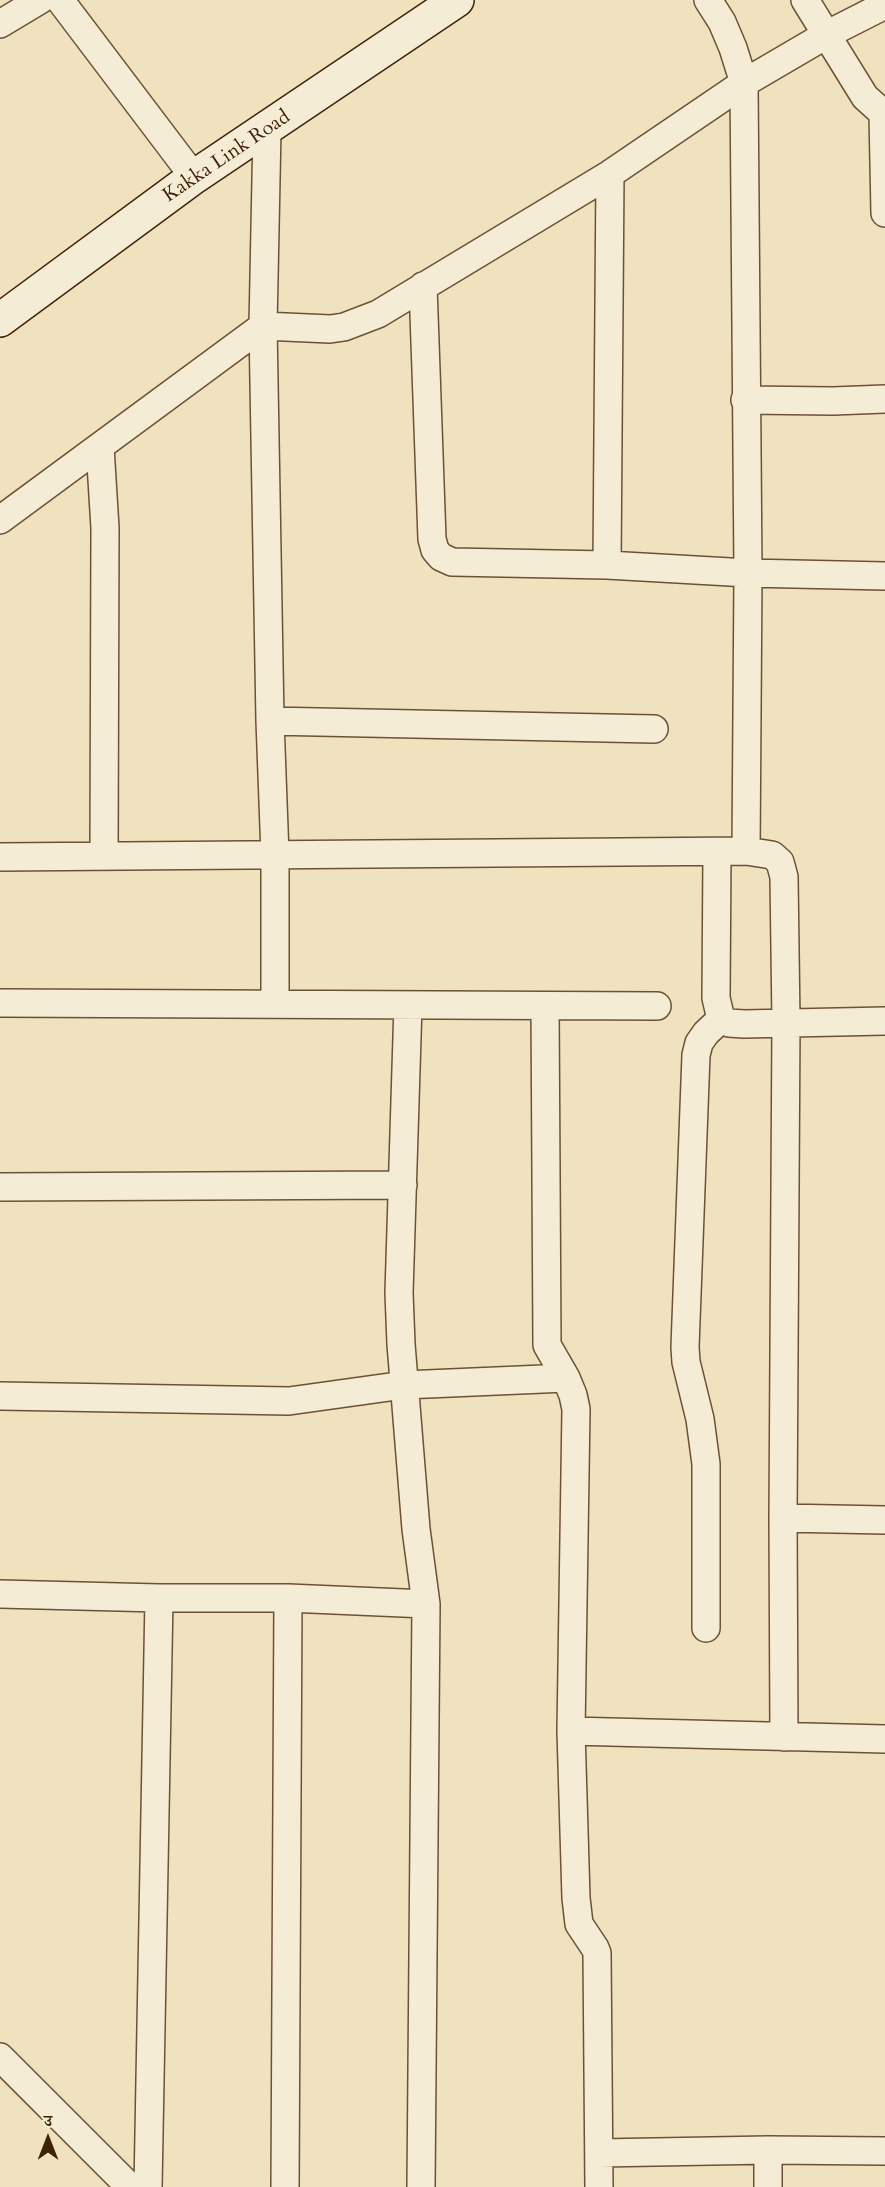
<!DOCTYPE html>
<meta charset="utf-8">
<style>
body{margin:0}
#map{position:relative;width:885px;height:2187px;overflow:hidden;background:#f0e1bf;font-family:Cardo,"Noto Serif Devanagari",serif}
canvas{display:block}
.north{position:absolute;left:18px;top:2109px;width:60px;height:60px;-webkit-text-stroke:4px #f5ecd5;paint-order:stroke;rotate:0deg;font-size:16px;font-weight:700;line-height:24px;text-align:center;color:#402307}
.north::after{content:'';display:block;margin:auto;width:21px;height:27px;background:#402307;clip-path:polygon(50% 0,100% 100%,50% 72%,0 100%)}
</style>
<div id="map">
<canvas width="885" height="2187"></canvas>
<div class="north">उ</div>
</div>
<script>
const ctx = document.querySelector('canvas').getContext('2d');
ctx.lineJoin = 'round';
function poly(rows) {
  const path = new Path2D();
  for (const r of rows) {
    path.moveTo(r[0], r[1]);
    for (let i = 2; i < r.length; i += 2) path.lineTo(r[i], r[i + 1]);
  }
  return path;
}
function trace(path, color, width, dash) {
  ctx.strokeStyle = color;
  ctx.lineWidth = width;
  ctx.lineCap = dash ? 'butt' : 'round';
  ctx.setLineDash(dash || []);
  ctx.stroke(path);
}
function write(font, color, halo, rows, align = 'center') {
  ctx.font = font + ' Cardo,serif';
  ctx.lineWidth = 6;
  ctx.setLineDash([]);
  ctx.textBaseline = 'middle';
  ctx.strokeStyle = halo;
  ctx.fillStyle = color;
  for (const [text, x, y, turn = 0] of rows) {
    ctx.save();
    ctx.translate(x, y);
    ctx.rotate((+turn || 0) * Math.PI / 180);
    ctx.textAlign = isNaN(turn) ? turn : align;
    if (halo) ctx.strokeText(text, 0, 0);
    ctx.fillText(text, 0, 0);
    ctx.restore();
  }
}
const street = poly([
 [60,0,194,177],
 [708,0,722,22,733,48,744,83,748,573,746,851,772,855,780,862,784,877,786,1022,783,1518,784,1737],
 [805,0,865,97,885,115],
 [0,24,40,0],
 [883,114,885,213],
 [267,130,263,326,270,721,275,855,275,1003],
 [423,286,432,539,435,550,441,557,452,562,607,565,748,573,885,576],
 [745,400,833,401,885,399],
 [100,447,105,528,104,856],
 [0,520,263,326,330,329,344,327,378,314,610,174,744,83,826,35,885,5],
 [607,565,610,174],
 [270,721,654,729],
 [717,852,716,998,721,1019,729,1023,744,1024,885,1021],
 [0,857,746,851],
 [0,1003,657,1006],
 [408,1005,399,1293,401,1344,416,1529,426,1604],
 [545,1006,547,1345,566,1378,573,1395,576,1409,571,1731,576,1898,579,1924,595,1948,597,1953,599,2187],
 [0,1187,403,1185],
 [0,1396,289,1401,404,1385,566,1378],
 [783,1518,885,1520],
 [0,1594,159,1598,148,2187],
 [159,1598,288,1598,426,1604,421,2187],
 [706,1628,706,1464,700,1419,686,1362,685,1347,696,1055,699,1043,706,1033,721,1019],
 [571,1731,885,1739],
 [0,2057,130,2187],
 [599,2153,768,2150],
 [285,2187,288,1598],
 [768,2187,768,2150,885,2151]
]);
const secondary = poly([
 [0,320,194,177,457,0]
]);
trace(street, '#6c5235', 30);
trace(secondary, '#402307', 36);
trace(street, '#f5ecd5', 27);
trace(secondary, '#f5ecd5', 33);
write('20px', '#402307', '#f5ecd5', [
 ["Kakka Link Road",227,157,-34]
]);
</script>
